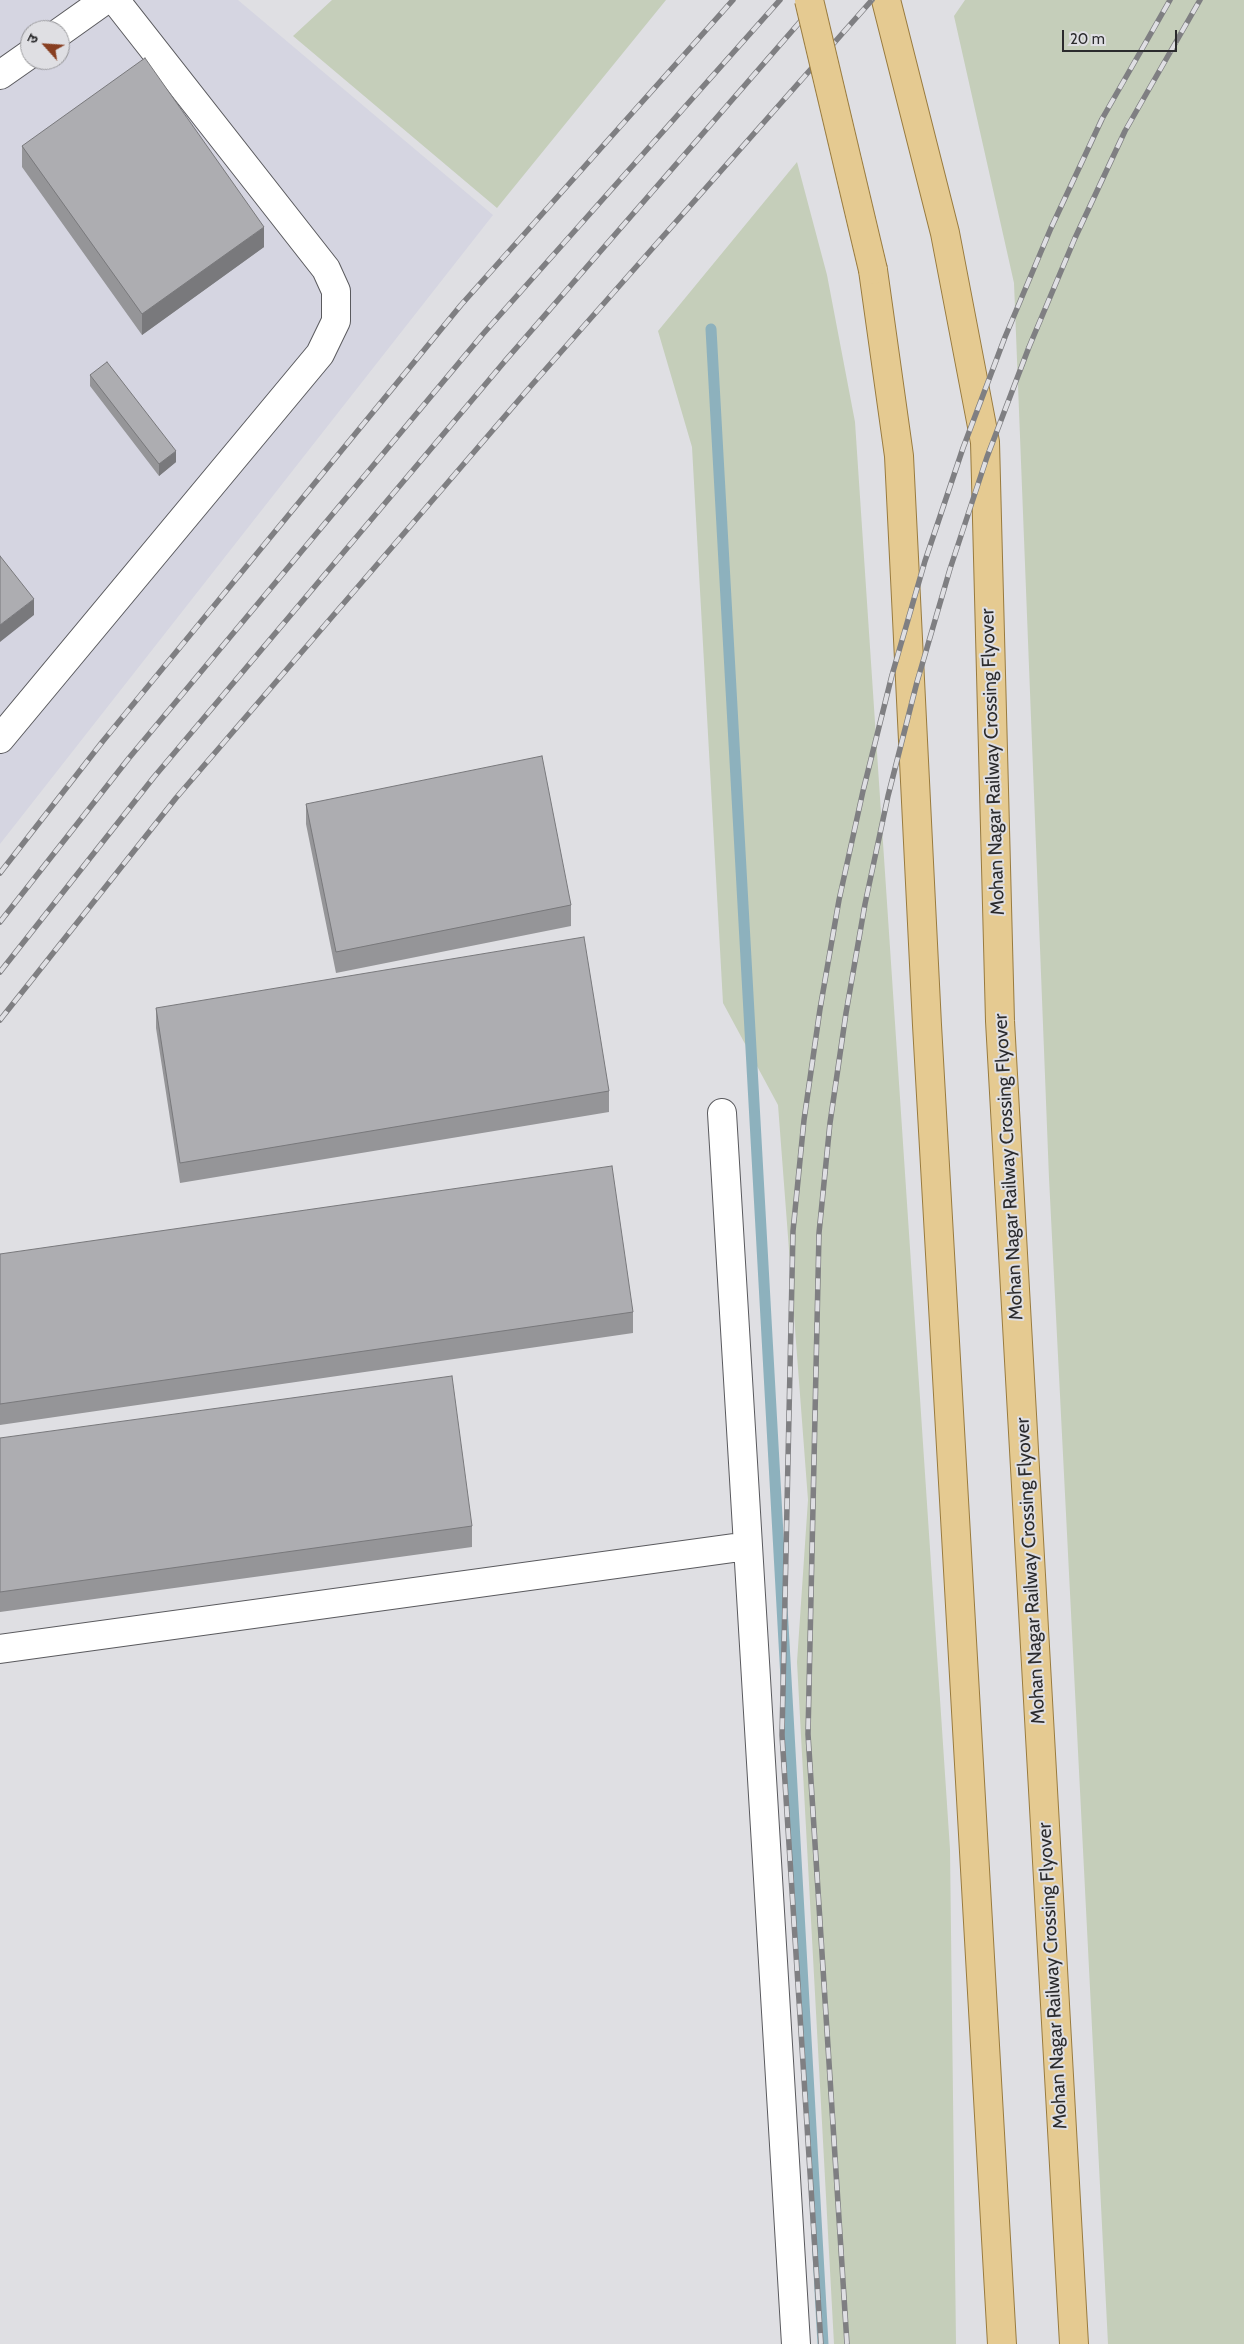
<!DOCTYPE html>
<meta charset="utf-8">
<style>
body{margin:0}
#map{position:relative;width:1244px;height:2344px;overflow:hidden;background:#dfdfe3;font-family:Cabin,"Noto Sans Devanagari",sans-serif}
canvas{display:block}
.north{position:absolute;left:20px;top:20px;width:50px;height:50px;box-sizing:border-box;background:#dfdfe3;border:1px solid #97979a;border-radius:50%;rotate:296deg;font-size:14px;font-weight:700;line-height:20px;text-align:center;color:#2b2b2d}
.north::after{content:'';display:block;margin:auto;width:18px;height:22px;background:#883f21;clip-path:polygon(50% 0,100% 100%,50% 72%,0 100%)}
.scale{position:absolute;left:1062px;top:30px;width:115px;height:22px;box-sizing:border-box;border:2px solid #2b2b2d;border-top:0;padding-left:6px;font-size:15px;line-height:18px;white-space:nowrap;color:#2b2b2d;-webkit-text-stroke:4px #dfdfe3;paint-order:stroke}
</style>
<div id="map">
<canvas width="1244" height="2344"></canvas>
<div class="north">उ</div>
<div class="scale">20 m</div>
</div>
<script>
const ctx = document.querySelector('canvas').getContext('2d');
ctx.lineJoin = 'round';
function fill(path, color) {
  ctx.fillStyle = color;
  ctx.fill(path, 'evenodd');
}
function poly(rows) {
  const path = new Path2D();
  for (const r of rows) {
    path.moveTo(r[0], r[1]);
    for (let i = 2; i < r.length; i += 2) path.lineTo(r[i], r[i + 1]);
  }
  return path;
}
function trace(path, color, width, dash) {
  ctx.strokeStyle = color;
  ctx.lineWidth = width;
  ctx.lineCap = dash ? 'butt' : 'round';
  ctx.setLineDash(dash || []);
  ctx.stroke(path);
}
function write(font, color, halo, rows, align = 'center') {
  ctx.font = font + ' Cabin,sans-serif';
  ctx.lineWidth = 4;
  ctx.setLineDash([]);
  ctx.textBaseline = 'middle';
  ctx.strokeStyle = halo;
  ctx.fillStyle = color;
  for (const [text, x, y, turn = 0] of rows) {
    ctx.save();
    ctx.translate(x, y);
    ctx.rotate((+turn || 0) * Math.PI / 180);
    ctx.textAlign = isNaN(turn) ? turn : align;
    if (halo) ctx.strokeText(text, 0, 0);
    ctx.fillText(text, 0, 0);
    ctx.restore();
  }
}
fill(poly([
 [0,0,238,0,493,215,0,844],
 [30,30,60,30,60,60,30,60]
]), '#d5d5e1');
fill(poly([
 [332,0,666,0,497,208,293,36],
 [965,0,1244,0,1244,2344,1108,2344,1049,1178,1014,283,954,16],
 [797,162,827,275,855,422,950,1849,956,2344,834,2344,797,1662,808,1500,778,1105,723,1003,692,447,658,331]
]), '#c5ceba');
trace(poly([
 [711,329,823,2344]
]), '#8db1bd', 11);
const minor = poly([
 [60,32,105,0],
 [0,75,30,54],
 [0,739,320,354,336,321,336,291,326,269,115,0],
 [722,1113,796,2344],
 [0,1649,748,1546]
]);
const major = poly([
 [886,0,945,233,985,442,1000,1021,1074,2344],
 [873,270,899,456,927,1025,1002,2344]
]);
trace(minor, '#5a5a5e', 30);
trace(major, '#997b3e', 30);
trace(minor, '#fff', 28);
trace(major, '#e5ca91', 28);
const rail = poly([
 [0,873,103,741,461,305,733,0],
 [0,922,129,758,483,334,780,0],
 [0,972,154,777,505,361,819,0],
 [0,1020,176,798,530,387,872,0],
 [821,2344,782,1735,793,1231,804,1120,820,1009,839,900,863,791,892,675,925,561,963,448,1005,337,1051,228,1102,119,1170,0],
 [847,2344,808,1734,819,1233,830,1123,846,1013,865,904,888,796,917,682,950,569,987,457,1029,347,1075,238,1125,131,1200,0]
]);
trace(rail, '#7f7f82', 5.5);
trace(rail, '#dfdfe3', 4, [11]);
const majorBridge = poly([
 [809,0,873,270]
]);
trace(majorBridge, '#997b3e', 30, []);
trace(majorBridge, '#e5ca91', 28);
fill(poly([
 [22,146,264,247,142,335,22,167],
 [90,375,176,462,159,476,90,386],
 [306,804,571,905,571,926,336,973,306,824],
 [156,1008,609,1091,609,1112,180,1183,156,1028],
 [0,1254,633,1312,633,1333,0,1425],
 [0,1438,472,1526,472,1547,0,1612]
]), '#959598');
fill(poly([
 [264,227,264,247,142,335,142,314],
 [176,451,176,462,159,476,159,464],
 [34,599,34,615,0,642,0,625]
]), '#79797c');
const building = poly([
 [145,58,264,227,142,314,22,146,145,58],
 [107,362,176,451,159,464,90,375,107,362],
 [0,556,34,599,0,625,0,556],
 [542,756,571,905,336,952,306,804,542,756],
 [584,937,609,1091,180,1163,156,1008,584,937],
 [612,1166,633,1312,0,1404,0,1254,612,1166],
 [452,1376,472,1526,0,1592,0,1438,452,1376]
]);
fill(building, '#adadb1');
trace(building, '#79797c', 1);
write('19px', '#2b2b2d', '#dfdfe3', [
 ["Mohan Nagar Railway Crossing Flyover",993,762,-92],
 ["Mohan Nagar Railway Crossing Flyover",1009,1167,-93],
 ["Mohan Nagar Railway Crossing Flyover",1031,1571,-93],
 ["Mohan Nagar Railway Crossing Flyover",1053,1976,-93]
]);
</script>
